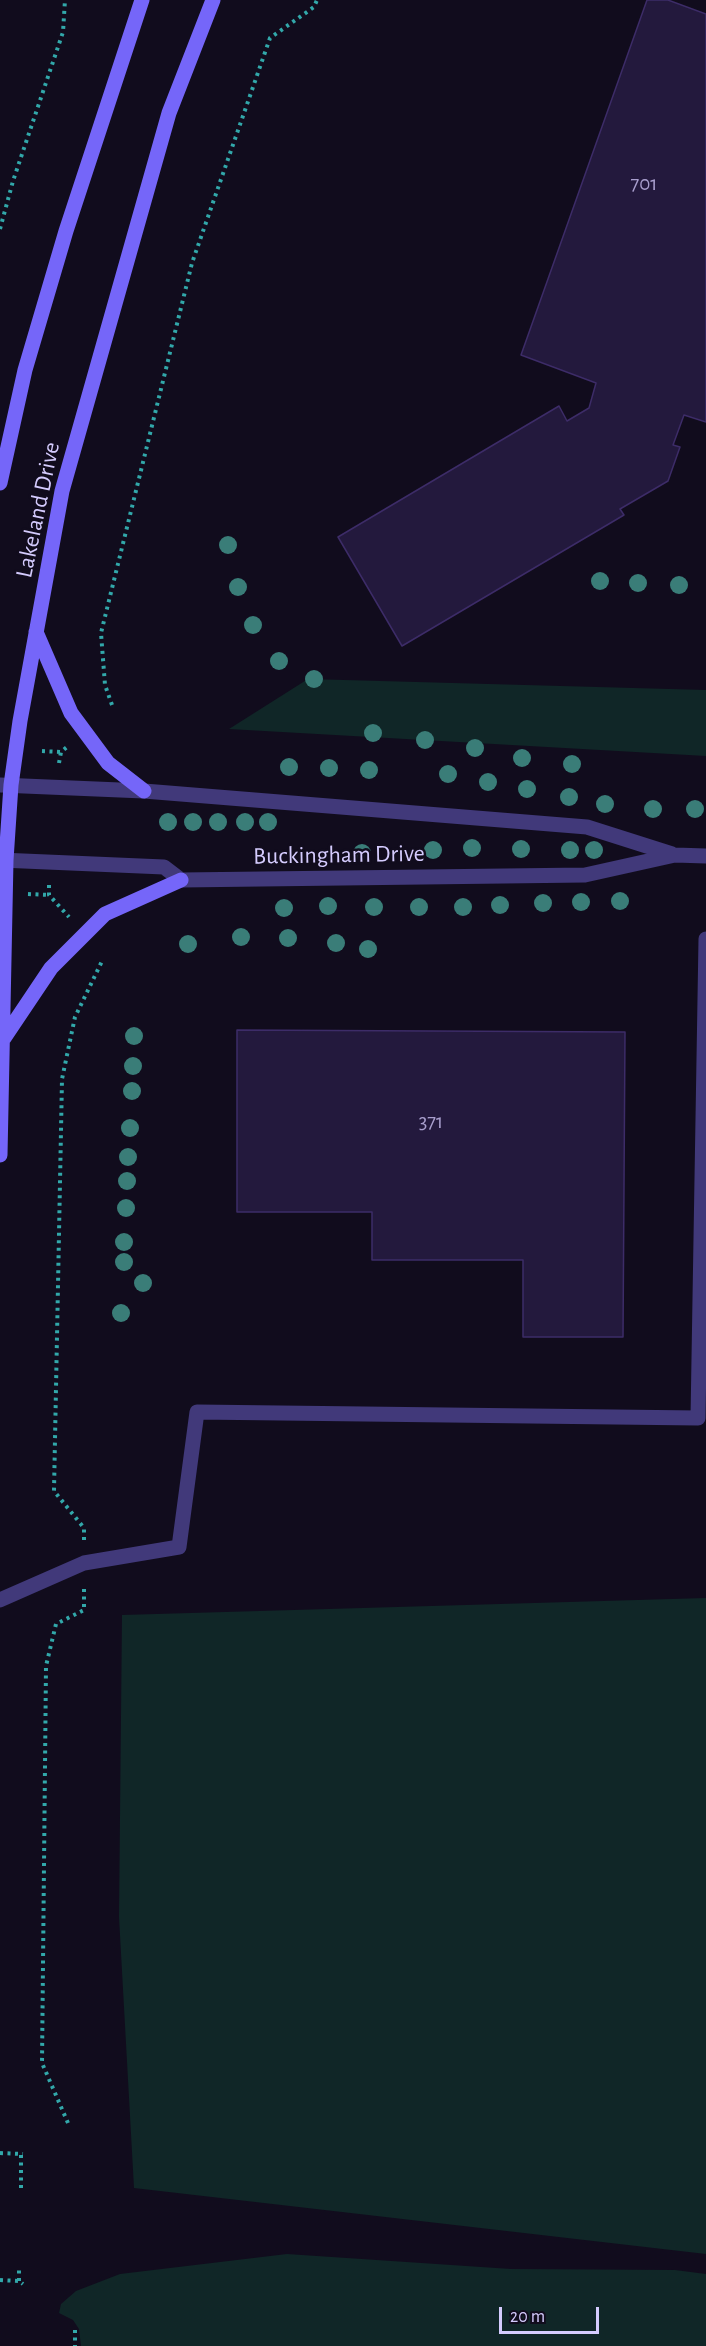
<!DOCTYPE html>
<style>
body{margin:0}
#map{position:relative;width:706px;height:2346px;overflow:hidden;background:#110c1d;font-family:"Alegreya Sans",sans-serif}
canvas{display:block}
.scale{position:absolute;left:499px;top:2307px;width:100px;height:27px;box-sizing:border-box;border:3px solid #d4cbfd;border-top:0;padding-left:8px;font-size:18px;line-height:21px;white-space:nowrap;color:#d4cbfd;-webkit-text-stroke:4px #110c1d;paint-order:stroke}
</style>
<div id="map">
<canvas width="706" height="2346"></canvas>
<div class="scale">20 m</div>
</div>
<script>
const ctx = document.querySelector('canvas').getContext('2d');
ctx.lineJoin = 'round';
function fill(path, color) {
  ctx.fillStyle = color;
  ctx.fill(path, 'evenodd');
}
function poly(rows) {
  const path = new Path2D();
  for (const r of rows) {
    path.moveTo(r[0], r[1]);
    for (let i = 2; i < r.length; i += 2) path.lineTo(r[i], r[i + 1]);
  }
  return path;
}
function trace(path, color, width, dash) {
  ctx.strokeStyle = color;
  ctx.lineWidth = width;
  ctx.lineCap = dash ? 'butt' : 'round';
  ctx.setLineDash(dash || []);
  ctx.stroke(path);
}
function write(font, color, halo, rows, align = 'center') {
  ctx.font = font + ' "Alegreya Sans",sans-serif';
  ctx.lineWidth = 5;
  ctx.setLineDash([]);
  ctx.textBaseline = 'middle';
  ctx.strokeStyle = halo;
  ctx.fillStyle = color;
  for (const [text, x, y, turn = 0] of rows) {
    ctx.save();
    ctx.translate(x, y);
    ctx.rotate((+turn || 0) * Math.PI / 180);
    ctx.textAlign = isNaN(turn) ? turn : align;
    if (halo) ctx.strokeText(text, 0, 0);
    ctx.fillText(text, 0, 0);
    ctx.restore();
  }
}
fill(poly([
 [308,679,706,690,706,756,229,729],
 [706,1598,706,2254,134,2188,119,1917,122,1615],
 [287,2254,511,2269,675,2270,706,2274,706,2346,81,2346,79,2329,73,2320,59,2313,61,2304,76,2291,120,2274]
]), '#102627');
const building = poly([
 [647,0,668,0,706,14,706,422,684,415,673,445,680,447,668,481,620,509,624,515,402,646,338,537,559,406,567,421,589,408,596,383,521,355,647,0],
 [237,1030,625,1032,623,1337,523,1337,523,1260,372,1260,372,1212,237,1212,237,1030]
]);
fill(building, '#23193d');
trace(building, '#3d2c68', 1.5);
trace(poly([
 [0,229,13,181,63,32,65,0],
 [112,705,105,685,101,633,192,263,270,38,314,7,317,0],
 [42,751,61,752],
 [59,763,61,752,67,747],
 [49,885,49,895,69,917],
 [28,894,49,895],
 [84,1540,84,1528,54,1491,62,1079,75,1017,103,959],
 [68,2123,42,2063,46,1666,56,1624,84,1610,84,1589],
 [0,2153,23,2154],
 [21,2188,21,2155],
 [0,2280,19,2281,23,2284],
 [19,2281,19,2266],
 [75,2330,75,2346]
]), '#32a8aa', 4, [3, 4.5]);
trace(poly([
 [0,1600,84,1563,179,1547,197,1412,698,1418,706,939]
]), '#41397a', 15);
trace(poly([
 [0,785,144,791,587,827,672,854],
 [0,860,164,867,181,880,585,875,675,855,706,856]
]), '#41397a', 15);
trace(poly([
 [0,483,25,370,66,231,142,0],
 [36,632,71,713,108,763,144,791],
 [4,1038,51,968,105,914,181,880],
 [0,1155,6,860,11,785,20,721,62,491,169,113,213,0]
]), '#7566f9', 15);
ctx.fillStyle = '#3a7d78';
for (const [x, y] of [
 [228,545],
 [600,581],
 [638,583],
 [679,585],
 [238,587],
 [253,625],
 [279,661],
 [314,679],
 [373,733],
 [425,740],
 [475,748],
 [522,758],
 [572,764],
 [289,767],
 [329,768],
 [369,770],
 [448,774],
 [488,782],
 [527,789],
 [569,797],
 [605,804],
 [653,809],
 [695,809],
 [168,822],
 [193,822],
 [218,822],
 [245,822],
 [268,822],
 [472,848],
 [521,849],
 [433,850],
 [570,850],
 [594,850],
 [362,853],
 [620,901],
 [581,902],
 [543,903],
 [500,905],
 [328,906],
 [374,907],
 [419,907],
 [463,907],
 [284,908],
 [241,937],
 [288,938],
 [336,943],
 [188,944],
 [368,949],
 [134,1036],
 [133,1066],
 [132,1091],
 [130,1128],
 [128,1157],
 [127,1181],
 [126,1208],
 [124,1242],
 [124,1262],
 [143,1283],
 [121,1313]
]) {
  ctx.beginPath();
  ctx.arc(x, y, 9, 0, 2 * Math.PI);
  ctx.fill();
}
write('21px', '#a89ecd', null, [
 ["701",644,184],
 ["371",431,1122]
]);
write('24px', '#d4cbfd', '#110c1d', [
 ["Lakeland Drive",38,510,-78],
 ["Buckingham Drive",339,855,-1]
]);
</script>
